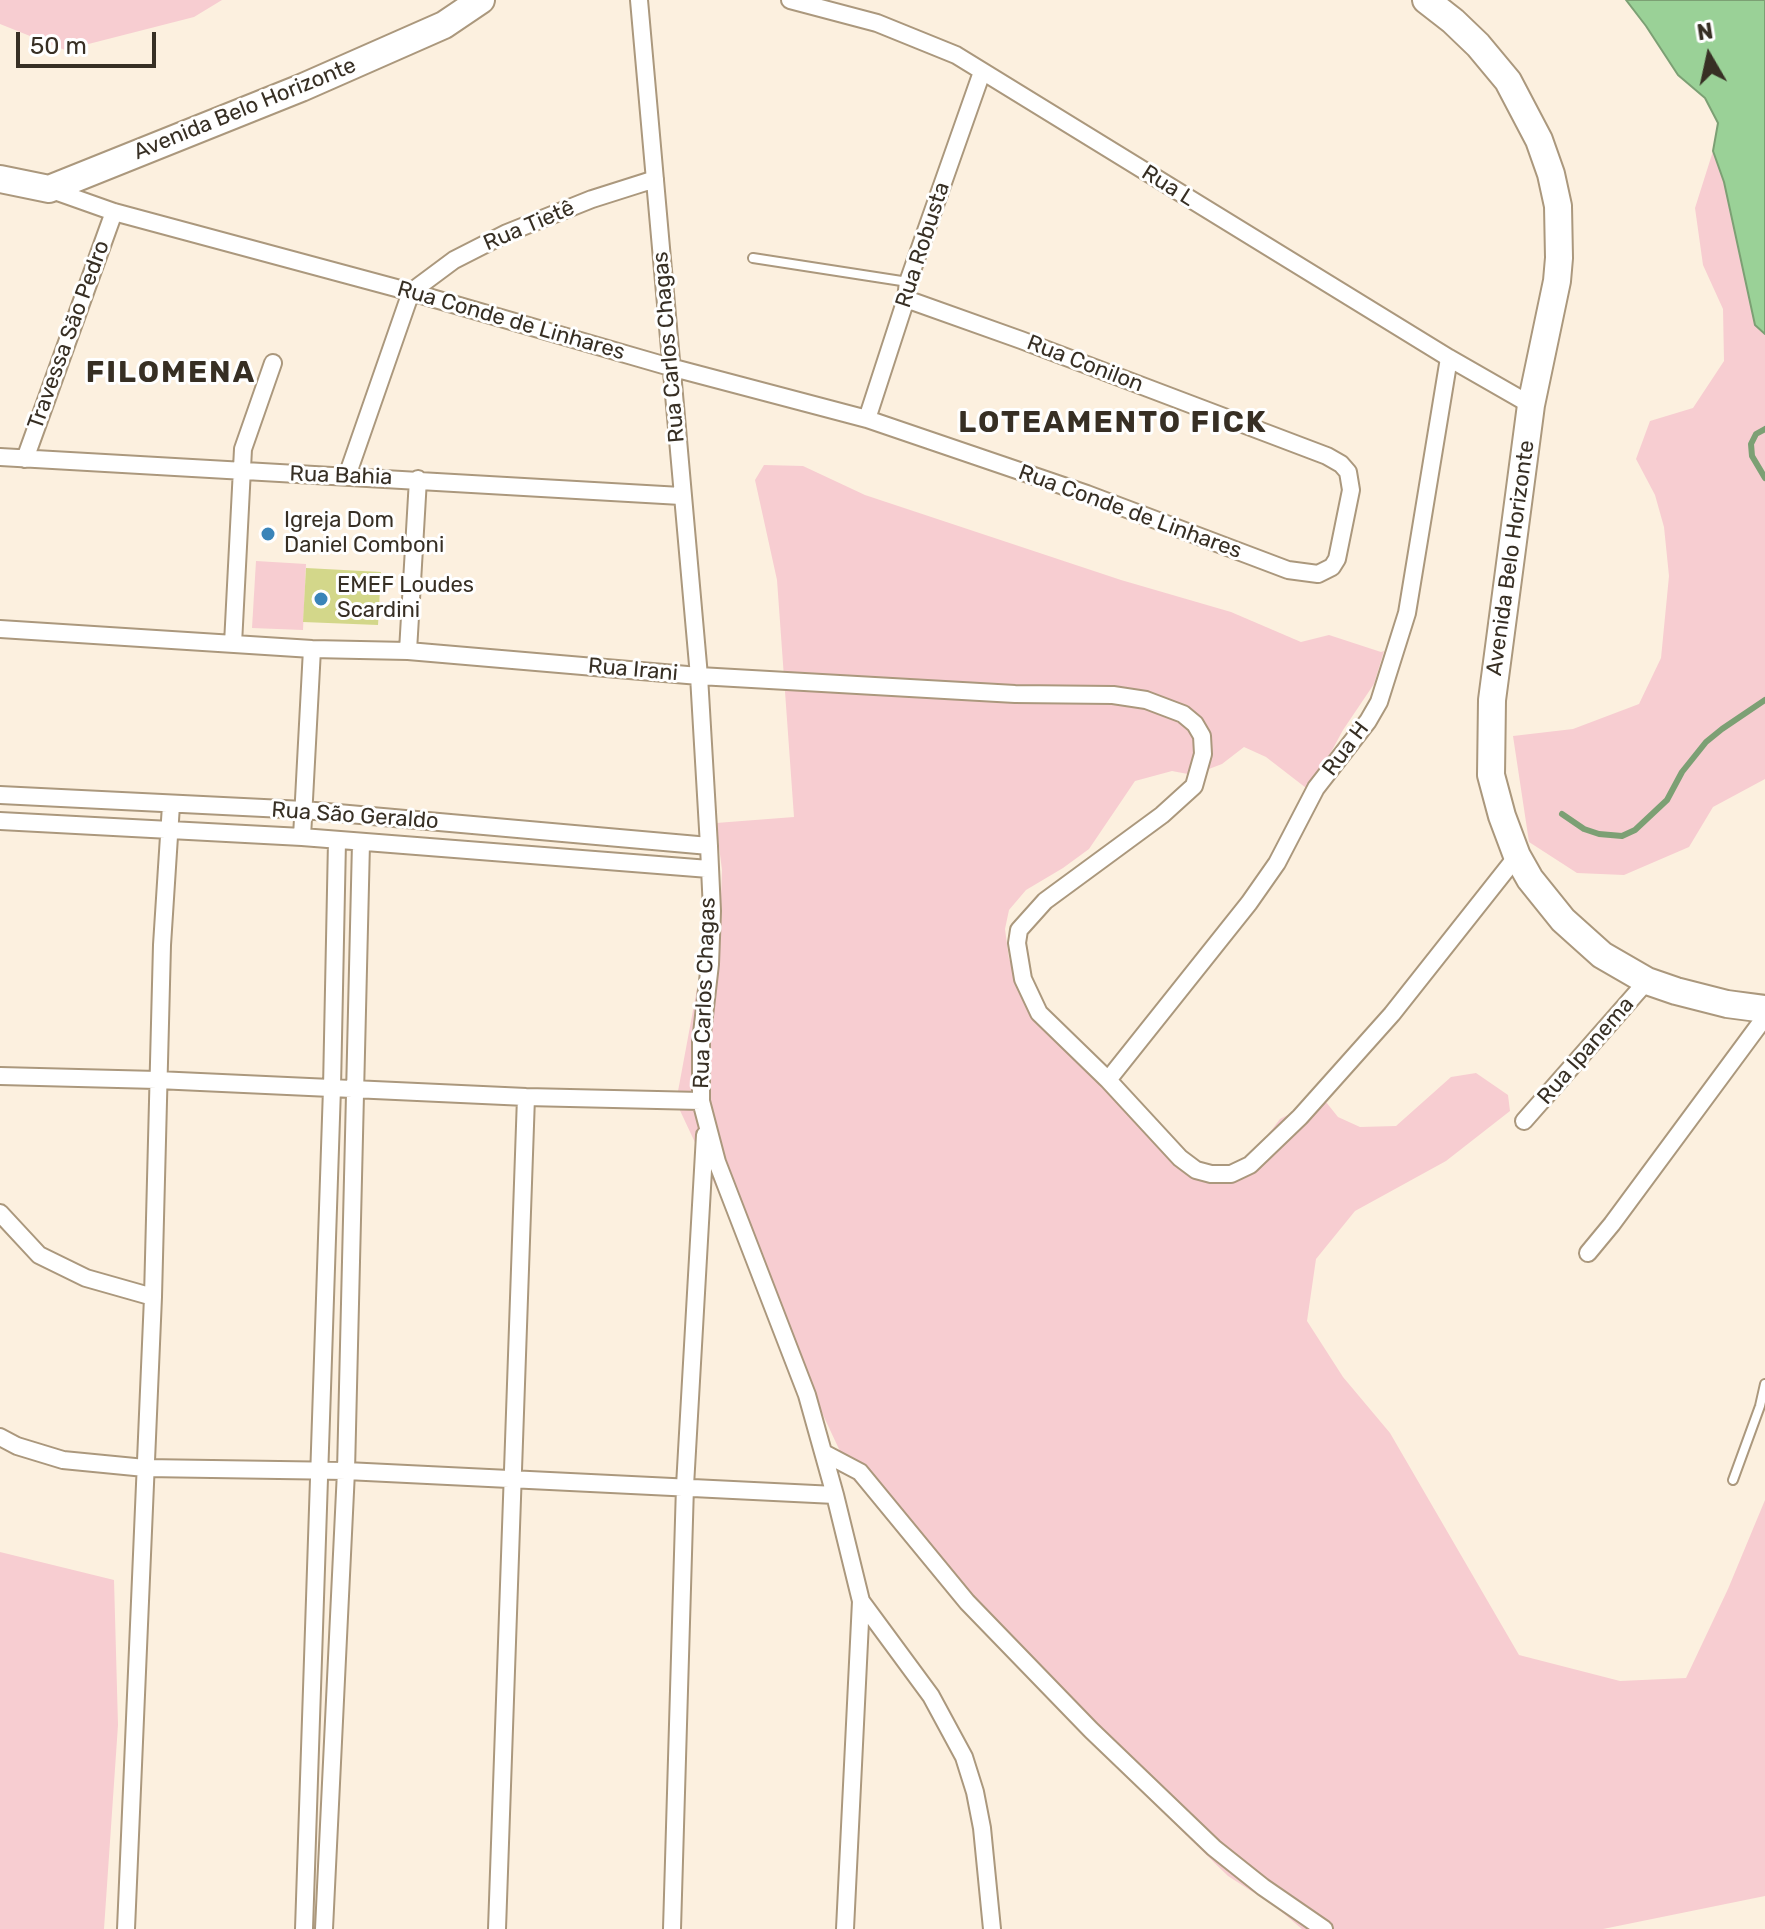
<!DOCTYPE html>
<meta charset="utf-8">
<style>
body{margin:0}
#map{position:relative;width:1765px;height:1929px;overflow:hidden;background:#fcf0df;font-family:Rubik,sans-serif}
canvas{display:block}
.north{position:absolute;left:1669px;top:16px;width:80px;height:80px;-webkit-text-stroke:6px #fff;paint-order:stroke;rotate:351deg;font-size:22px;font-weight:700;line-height:32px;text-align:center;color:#372f24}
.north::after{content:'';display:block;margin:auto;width:28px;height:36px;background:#372f24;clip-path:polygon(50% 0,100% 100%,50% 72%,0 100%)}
.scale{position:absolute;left:16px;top:32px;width:140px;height:36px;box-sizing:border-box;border:4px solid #372f24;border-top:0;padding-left:10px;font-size:24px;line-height:28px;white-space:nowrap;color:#372f24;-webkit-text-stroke:6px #fff;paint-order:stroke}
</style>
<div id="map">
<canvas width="1765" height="1929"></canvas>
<div class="north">N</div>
<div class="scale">50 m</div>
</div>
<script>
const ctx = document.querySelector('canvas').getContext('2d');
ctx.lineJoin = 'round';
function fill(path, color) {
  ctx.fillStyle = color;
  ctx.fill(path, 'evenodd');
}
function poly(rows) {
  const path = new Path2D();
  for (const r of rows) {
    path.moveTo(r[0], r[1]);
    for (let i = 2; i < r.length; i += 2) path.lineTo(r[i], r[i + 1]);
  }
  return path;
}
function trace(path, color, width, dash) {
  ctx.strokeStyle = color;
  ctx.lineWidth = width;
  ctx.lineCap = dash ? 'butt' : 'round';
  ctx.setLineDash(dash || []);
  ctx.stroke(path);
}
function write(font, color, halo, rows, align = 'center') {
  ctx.font = font + ' Rubik,sans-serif';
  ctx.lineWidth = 6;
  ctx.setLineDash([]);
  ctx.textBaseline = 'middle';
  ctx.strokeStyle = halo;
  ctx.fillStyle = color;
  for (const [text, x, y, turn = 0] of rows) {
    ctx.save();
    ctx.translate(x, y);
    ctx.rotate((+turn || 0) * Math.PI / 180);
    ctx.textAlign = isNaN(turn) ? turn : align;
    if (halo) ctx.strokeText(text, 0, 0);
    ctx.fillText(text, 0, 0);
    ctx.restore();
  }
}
fill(poly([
 [0,0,222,0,194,17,65,50,0,24],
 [1713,151,1724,182,1755,325,1765,334,1765,779,1713,807,1689,847,1624,875,1577,873,1529,842,1513,736,1573,729,1639,704,1661,658,1669,576,1664,527,1655,495,1636,459,1650,421,1693,408,1724,361,1723,309,1703,265,1695,208],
 [764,465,803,466,865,495,1121,580,1231,612,1301,642,1329,635,1381,652,1384,651,1374,684,1343,730,1310,791,1266,757,1244,747,1222,764,1193,775,1172,771,1135,781,1089,849,1063,868,1026,890,1009,910,1005,929,1009,959,1042,1015,1194,1172,1224,1174,1252,1156,1280,1119,1322,1097,1338,1117,1360,1127,1396,1126,1451,1077,1476,1073,1508,1095,1510,1111,1446,1161,1355,1211,1316,1259,1307,1321,1343,1377,1390,1433,1519,1655,1620,1681,1686,1678,1728,1589,1765,1500,1765,1896,1603,1929,1302,1929,1276,1907,1228,1876,1101,1752,995,1642,881,1505,854,1481,676,1102,707,935,721,895,722,870,716,823,794,817,777,580,755,480],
 [256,561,306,564,303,630,252,628],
 [0,1552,114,1580,118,1725,104,1929,0,1929]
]), '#f7cdd1');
const water = poly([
 [1626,0,1765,0,1765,334,1755,325,1724,182,1713,151,1718,123,1705,98,1678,75,1646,26,1626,0]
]);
fill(water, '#9ad197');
trace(water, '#7ca074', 2);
trace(poly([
 [1765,429,1756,434,1751,444,1752,456,1765,478],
 [1562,814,1584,829,1599,834,1622,836,1635,830,1667,800,1682,772,1706,742,1722,729,1765,700]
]), '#7ca074', 6);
fill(poly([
 [306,568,381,572,378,625,303,622]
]), '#d3d78a');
const lane = poly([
 [753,258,908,282],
 [1733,1480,1760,1406,1765,1384]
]);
const street = poly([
 [639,0,699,676,709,846,712,911,710,964,701,1042,701,1101,717,1162,807,1395,835,1495,861,1601,931,1696,964,1757,975,1792,982,1828,992,1929],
 [790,0,877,23,956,55,1449,358,1531,405],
 [49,189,114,212,411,292,670,367,867,419,1087,494,1288,570,1318,574,1332,567,1337,559,1351,490,1348,472,1341,464,1327,456,1021,340,906,299],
 [867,419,906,299,908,282,982,72],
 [0,457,681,496],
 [25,459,114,212],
 [347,476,411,292,454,260,507,233,592,199,655,179],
 [0,629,312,649,408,651,699,676,1015,694,1113,695,1146,700,1183,714,1195,724,1202,736,1203,754,1194,786,1162,815,1045,901,1019,930,1017,943,1023,979,1039,1013,1108,1080,1180,1158,1196,1170,1211,1174,1231,1174,1250,1165,1300,1117,1392,1014,1517,856],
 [233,644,243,449,273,363],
 [408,651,418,479],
 [0,795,304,810,709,846],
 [0,821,302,837,709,869],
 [302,837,312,649],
 [0,1076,157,1080,526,1097,701,1101],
 [1108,1080,1249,903,1277,863,1316,788,1368,721,1379,702,1407,613,1449,358],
 [1524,1121,1647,981],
 [0,1213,39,1255,86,1278,153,1297],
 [1588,1253,1612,1224,1765,1017],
 [0,1437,17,1446,63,1460,145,1468,346,1471,835,1495],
 [824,1453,860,1472,967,1602,1091,1730,1214,1848,1263,1887,1324,1929],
 [126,1929,153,1297,162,945,171,805],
 [304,1929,332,1088,337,841],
 [324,1929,346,1471,361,843],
 [497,1929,526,1097],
 [672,1929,685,1486,705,1135],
 [845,1929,861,1601]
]);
const primary = poly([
 [1426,0,1453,21,1478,45,1508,81,1539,140,1551,174,1558,206,1559,258,1557,281,1531,405,1492,700,1491,775,1502,816,1517,856,1530,879,1563,920,1602,955,1647,981,1676,991,1727,1004,1765,1009],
 [0,179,49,189,301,88,444,25,481,0]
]);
trace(lane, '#ab987d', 12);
trace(street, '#ab987d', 20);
trace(primary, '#ab987d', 30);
trace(lane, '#fff', 8);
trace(street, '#fff', 16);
trace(primary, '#fff', 26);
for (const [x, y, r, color] of [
 [268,534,8,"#3a84b8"],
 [321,599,8,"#3a84b8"]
]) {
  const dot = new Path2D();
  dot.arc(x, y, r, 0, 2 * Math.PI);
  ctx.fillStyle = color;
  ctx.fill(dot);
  trace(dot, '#fff', 3);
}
write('22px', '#372f24', '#fff', [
 ["Avenida Belo Horizonte",245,109,-22],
 ["Rua L",1168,186,32],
 ["Rua Tietê",529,226,-23],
 ["Rua Robusta",923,245,-72],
 ["Rua Conde de Linhares",511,321,16],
 ["Travessa São Pedro",69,335,-70],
 ["Rua Carlos Chagas",669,347,-95],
 ["Rua Conilon",1085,364,21],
 ["Rua Bahia",341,476,2],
 ["Rua Conde de Linhares",1130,512,20],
 ["Avenida Belo Horizonte",1511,558,-82],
 ["Rua Irani",633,670,5],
 ["Rua H",1346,749,-53],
 ["Rua São Geraldo",355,816,4],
 ["Rua Carlos Chagas",705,993,-88],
 ["Rua Ipanema",1586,1051,-49]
]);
write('22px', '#372f24', '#fff', [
 ["Igreja Dom",284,521],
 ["Daniel Comboni",284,546],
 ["EMEF Loudes",337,586],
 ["Scardini",337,611]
], 'left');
ctx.letterSpacing = '2px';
write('bold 30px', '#372f24', '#fff', [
 ["FILOMENA",171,373],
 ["LOTEAMENTO FICK",1113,423]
]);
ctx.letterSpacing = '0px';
</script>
